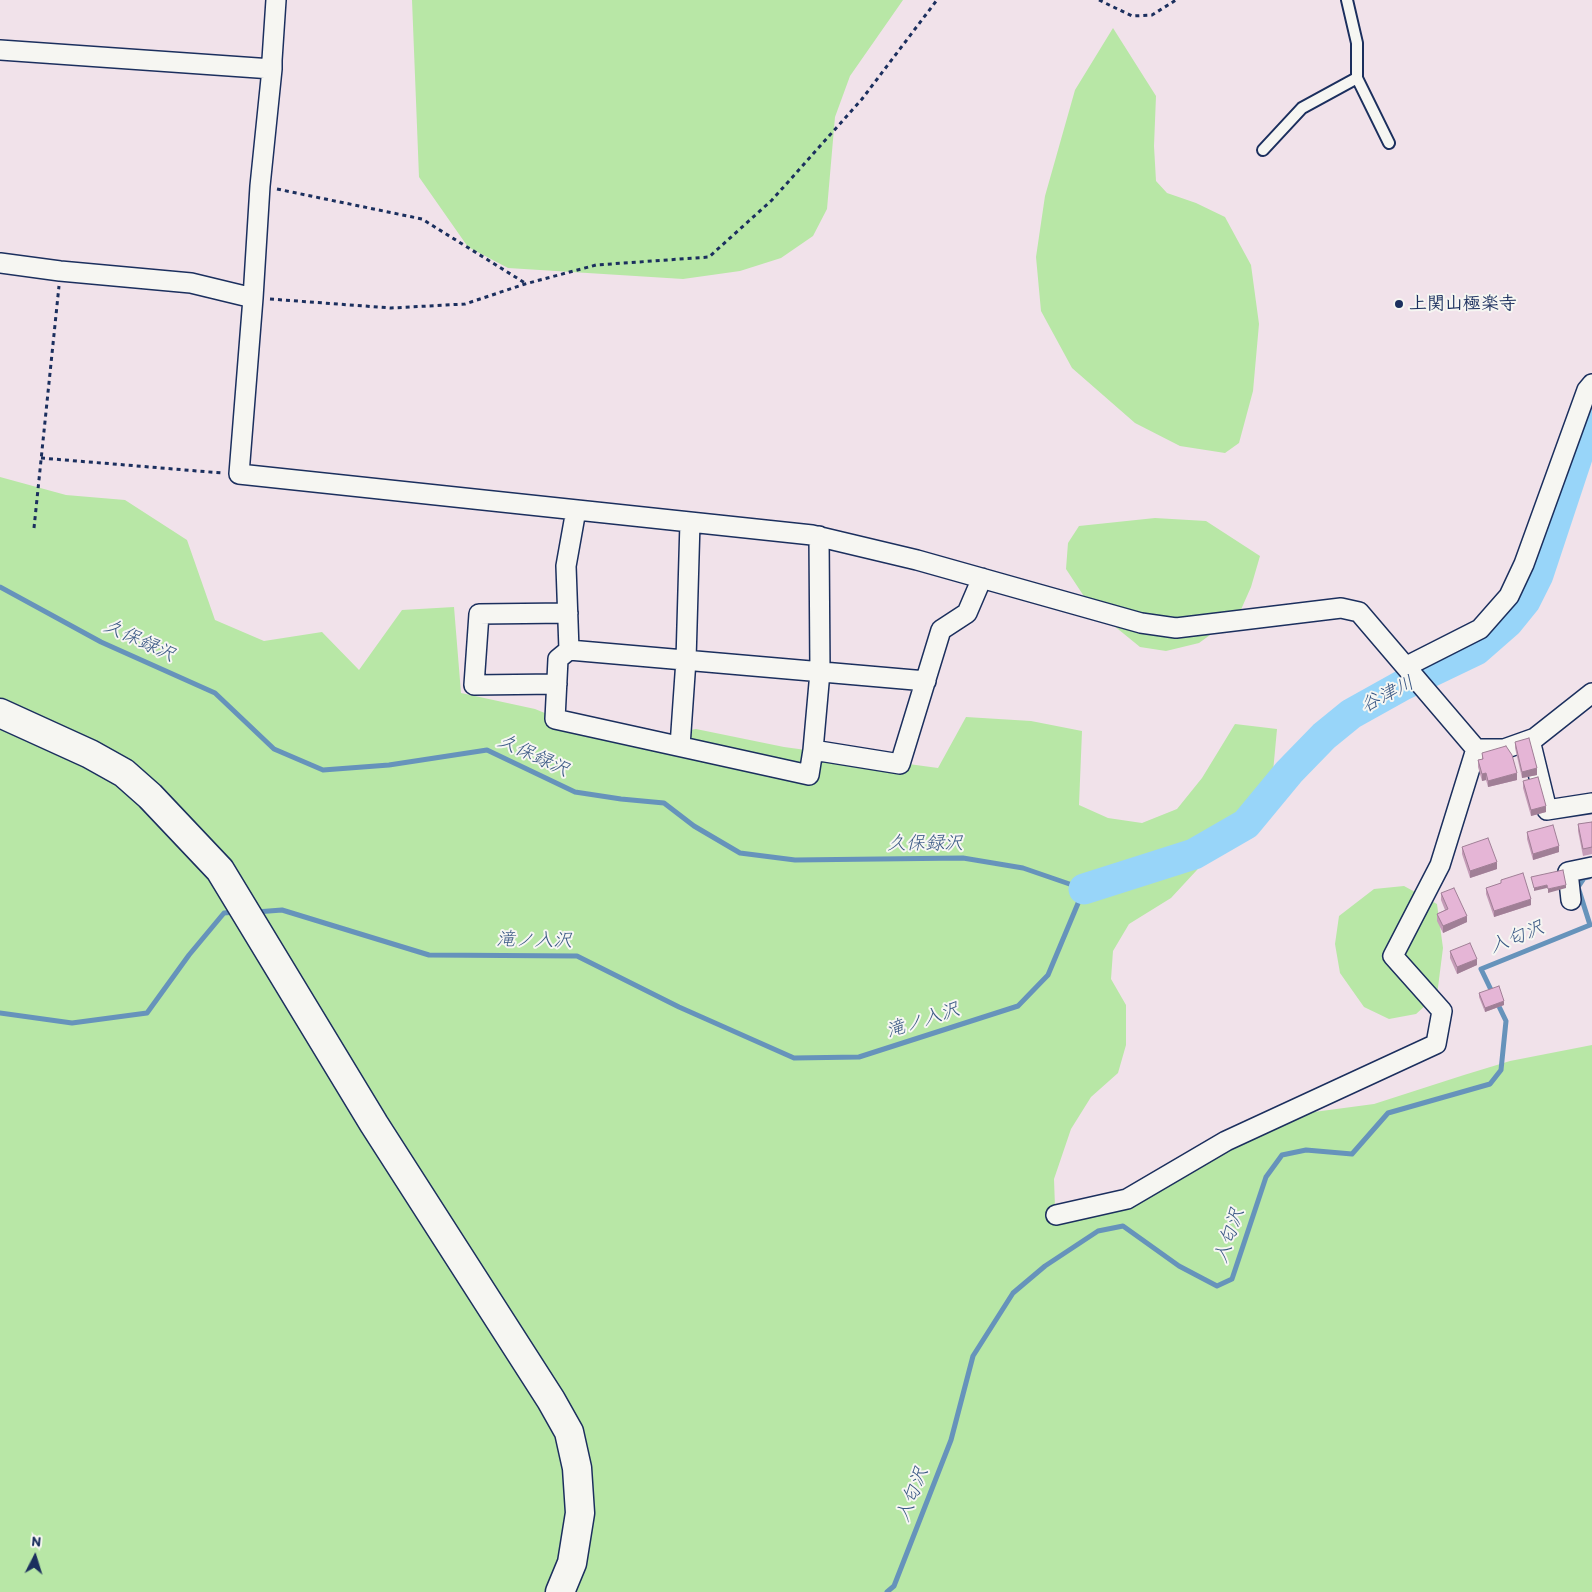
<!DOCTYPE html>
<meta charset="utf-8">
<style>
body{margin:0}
#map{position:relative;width:1592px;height:1592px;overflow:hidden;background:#f1e2ea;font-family:Itim,sans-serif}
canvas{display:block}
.north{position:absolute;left:10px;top:1532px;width:50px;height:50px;-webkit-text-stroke:4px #f6f6f2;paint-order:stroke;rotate:5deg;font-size:14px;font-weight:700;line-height:20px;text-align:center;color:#1b2f5e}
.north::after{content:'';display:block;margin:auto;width:18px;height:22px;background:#1b2f5e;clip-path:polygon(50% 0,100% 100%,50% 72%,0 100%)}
</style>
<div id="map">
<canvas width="1592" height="1592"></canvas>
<div class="north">N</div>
</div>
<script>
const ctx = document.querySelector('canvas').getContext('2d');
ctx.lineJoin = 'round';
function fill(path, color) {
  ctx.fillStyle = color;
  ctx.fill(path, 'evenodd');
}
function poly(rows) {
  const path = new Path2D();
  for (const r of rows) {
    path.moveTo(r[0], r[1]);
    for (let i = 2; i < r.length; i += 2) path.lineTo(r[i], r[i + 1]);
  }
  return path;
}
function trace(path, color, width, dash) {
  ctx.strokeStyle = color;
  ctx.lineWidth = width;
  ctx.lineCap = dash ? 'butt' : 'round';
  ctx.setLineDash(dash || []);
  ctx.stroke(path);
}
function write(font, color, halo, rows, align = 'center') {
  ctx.font = font + ' Itim,"Klee One",sans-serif';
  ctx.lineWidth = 4;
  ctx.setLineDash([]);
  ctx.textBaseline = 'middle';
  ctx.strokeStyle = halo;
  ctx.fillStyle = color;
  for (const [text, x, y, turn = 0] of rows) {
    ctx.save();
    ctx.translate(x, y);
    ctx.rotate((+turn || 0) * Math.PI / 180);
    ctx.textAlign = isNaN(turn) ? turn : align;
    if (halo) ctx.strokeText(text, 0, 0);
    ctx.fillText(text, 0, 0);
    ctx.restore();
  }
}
fill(poly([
 [412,0,903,0,850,76,835,117,827,209,813,236,781,258,740,271,683,279,508,268,468,247,419,177],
 [1113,28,1156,96,1154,146,1156,181,1167,193,1196,203,1225,217,1251,265,1259,324,1253,391,1239,443,1225,453,1180,446,1135,423,1072,368,1041,311,1036,257,1045,196,1075,90],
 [0,477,66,495,125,500,187,540,215,620,264,641,322,632,359,670,402,610,454,607,461,693,535,709,618,743,696,729,784,747,938,768,966,717,1031,721,1082,731,1079,805,1108,818,1142,823,1177,809,1202,778,1235,724,1277,729,1273,772,1246,817,1171,898,1129,924,1113,951,1111,979,1126,1005,1126,1045,1118,1073,1091,1097,1071,1129,1054,1179,1055,1207,1118,1196,1269,1118,1374,1104,1464,1075,1510,1061,1592,1045,1592,1592,0,1592],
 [1155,518,1206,521,1260,556,1251,587,1239,614,1199,643,1166,651,1140,647,1091,607,1066,569,1068,543,1079,526],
 [1404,886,1437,904,1443,948,1437,995,1416,1014,1389,1019,1364,1007,1340,973,1335,944,1339,916,1374,889]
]), '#b8e7a6');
trace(poly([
 [0,587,101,642,215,693,274,749,323,770,389,765,487,750,575,792,621,799,664,803,694,826,740,853,795,860,963,858,1023,868,1084,889,1048,975,1018,1006,859,1057,794,1058,679,1007,577,956,429,955,282,910,256,912],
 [0,1013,72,1023,147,1013,189,955,224,913,235,912],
 [887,1592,894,1586,951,1440,973,1356,1013,1293,1045,1266,1098,1231,1123,1226,1179,1266,1217,1286,1232,1279,1266,1177,1282,1155,1306,1150,1352,1154,1388,1113,1490,1084,1501,1070,1506,1021,1481,969,1590,925,1578,887,1584,878,1589,877]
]), '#6693bb', 5);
trace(poly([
 [1084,889,1194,854,1246,824,1289,772,1324,736,1351,714,1403,685,1476,650,1508,622,1525,601,1538,575,1592,412]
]), '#98d5f9', 31);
const lane = poly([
 [1347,0,1357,43,1357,78,1389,143],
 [1263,150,1302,108,1357,78]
]);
const street = poly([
 [276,0,272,60,272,69,260,186,253,298,239,474,812,535,917,560,1141,623,1176,628,1341,608,1359,612,1476,749,1504,749,1535,738,1592,693],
 [0,50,272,69],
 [0,263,60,271,191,283,253,298],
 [576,510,566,566,569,650,926,681],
 [819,536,820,672,813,750,900,764,941,630,967,613,982,578],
 [569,650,558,659,555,719,809,775,813,750],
 [1407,666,1480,629,1509,596,1524,564,1587,390,1592,384],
 [557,684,474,685,479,614,568,613],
 [1530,740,1547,810,1592,803],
 [680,746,686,660,690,522],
 [1571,900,1568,872,1592,867],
 [1056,1215,1127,1199,1226,1141,1436,1044,1442,1011,1393,956,1440,865,1476,749]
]);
const secondary = poly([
 [0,713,90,754,124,773,150,796,220,870,374,1124,551,1400,569,1432,577,1468,580,1513,572,1563,560,1592]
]);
trace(lane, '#1b2f5e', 14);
trace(street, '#1b2f5e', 22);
trace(secondary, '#1b2f5e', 31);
trace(poly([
 [1099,0,1132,16,1152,15,1176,0],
 [277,189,422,219,525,283],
 [270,299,391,308,465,304,525,284,596,265,709,257,772,200,862,99,937,0],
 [41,458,222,473],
 [34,528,59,286]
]), '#1b2f5e', 3, [4, 4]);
trace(lane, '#f6f6f2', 10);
trace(street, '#f6f6f2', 19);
trace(secondary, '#f6f6f2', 28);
fill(poly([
 [1515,742,1537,775,1522,778,1515,748],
 [1482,753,1517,780,1488,787,1486,780,1482,781,1478,767,1478,760,1482,759],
 [1523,781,1546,812,1531,816,1523,788],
 [1592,822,1592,854,1583,856,1578,831,1578,824],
 [1527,832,1559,852,1533,860,1527,839],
 [1462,847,1497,869,1470,878,1462,854],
 [1501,880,1531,905,1494,917,1486,894,1486,888,1501,883],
 [1441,893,1467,922,1443,933,1437,921,1437,914,1445,910,1441,900],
 [1450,951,1477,965,1457,974,1450,958],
 [1479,993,1504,1005,1485,1012,1479,997]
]), '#c59cb8');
fill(poly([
 [1537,768,1537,775,1522,778,1522,772],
 [1486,773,1486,780,1482,781,1482,774],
 [1517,773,1517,780,1488,787,1488,781],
 [1546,806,1546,812,1531,816,1531,810],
 [1559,846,1559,852,1533,860,1533,854],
 [1497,862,1497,869,1470,878,1470,871],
 [1547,885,1547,888,1534,891,1534,888],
 [1566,885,1566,888,1548,893,1548,889],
 [1531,899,1531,905,1494,917,1494,911],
 [1467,916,1467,922,1443,933,1443,926],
 [1477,959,1477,965,1457,974,1457,967],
 [1504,1001,1504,1005,1485,1012,1485,1008]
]), '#a07f96');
const building = poly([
 [1529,738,1537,768,1522,772,1515,742,1529,738],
 [1506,746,1512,755,1517,773,1488,781,1486,773,1482,774,1478,760,1483,759,1482,753,1506,746],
 [1538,777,1546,806,1531,810,1523,781,1538,777],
 [1592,822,1592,847,1583,849,1578,824,1592,822],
 [1553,825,1559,846,1533,854,1527,832,1553,825],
 [1488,838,1497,862,1470,871,1462,847,1488,838],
 [1563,870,1566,885,1548,889,1547,885,1534,888,1531,877,1563,870],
 [1523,873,1531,899,1494,911,1486,888,1501,883,1501,880,1523,873],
 [1454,888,1467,916,1443,926,1437,914,1448,909,1441,893,1454,888],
 [1470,943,1477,959,1457,967,1450,951,1470,943],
 [1499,986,1504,1001,1485,1008,1479,993,1499,986]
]);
fill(building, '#e5b5d6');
trace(building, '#a07f96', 1);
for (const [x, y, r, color] of [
 [1399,304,5,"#1b2f5e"]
]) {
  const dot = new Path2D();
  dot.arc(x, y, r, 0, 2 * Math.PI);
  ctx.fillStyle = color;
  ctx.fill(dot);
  trace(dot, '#f6f6f2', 2);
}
write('bold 18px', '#1b2f5e', '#f6f6f2', [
 ["上関山極楽寺",1409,304]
], 'left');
write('italic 19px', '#3a5885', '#f6f6f2', [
 ["久保録沢",139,641,25],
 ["谷津川",1388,695,-27],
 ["久保録沢",533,756,25],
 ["久保録沢",925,844],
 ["入匂沢",1517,938,-22],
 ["滝ノ入沢",534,941,1],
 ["滝ノ入沢",923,1021,-18],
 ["入匂沢",1230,1236,-72],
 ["入匂沢",913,1495,-69]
]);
</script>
